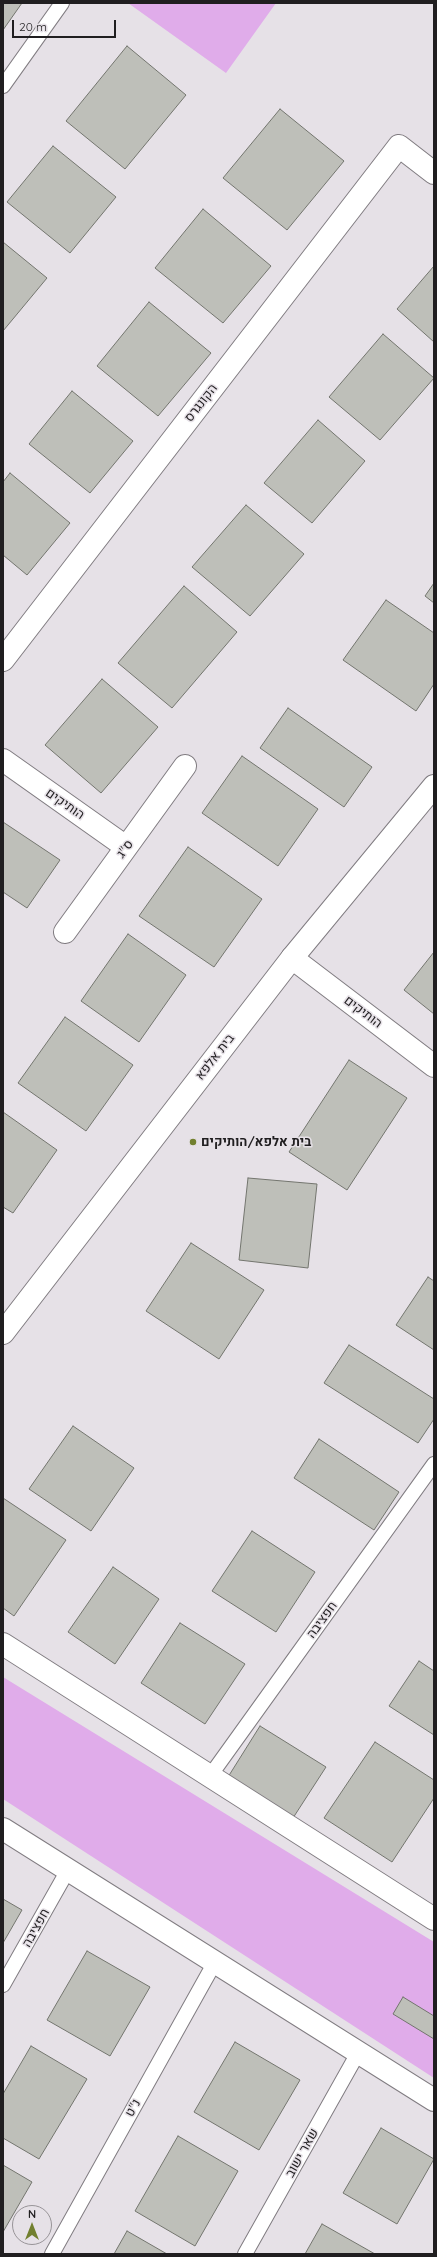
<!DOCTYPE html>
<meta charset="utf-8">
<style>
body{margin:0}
#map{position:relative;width:437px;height:2257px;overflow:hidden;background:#e6e1e7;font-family:Quicksand,sans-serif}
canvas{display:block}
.frame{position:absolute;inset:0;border:4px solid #201e20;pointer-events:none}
.north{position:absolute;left:12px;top:2205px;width:40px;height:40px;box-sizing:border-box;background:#e6e1e7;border:1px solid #979397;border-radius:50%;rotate:0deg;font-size:11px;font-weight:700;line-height:16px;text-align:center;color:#201e20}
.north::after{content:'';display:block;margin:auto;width:14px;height:18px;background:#72802f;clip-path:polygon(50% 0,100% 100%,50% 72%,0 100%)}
.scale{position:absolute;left:12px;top:20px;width:104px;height:18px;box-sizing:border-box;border:2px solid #201e20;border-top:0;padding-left:5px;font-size:12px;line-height:14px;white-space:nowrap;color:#201e20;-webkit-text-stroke:3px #e6e1e7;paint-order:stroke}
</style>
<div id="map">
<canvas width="437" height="2257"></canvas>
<div class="frame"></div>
<div class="north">N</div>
<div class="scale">20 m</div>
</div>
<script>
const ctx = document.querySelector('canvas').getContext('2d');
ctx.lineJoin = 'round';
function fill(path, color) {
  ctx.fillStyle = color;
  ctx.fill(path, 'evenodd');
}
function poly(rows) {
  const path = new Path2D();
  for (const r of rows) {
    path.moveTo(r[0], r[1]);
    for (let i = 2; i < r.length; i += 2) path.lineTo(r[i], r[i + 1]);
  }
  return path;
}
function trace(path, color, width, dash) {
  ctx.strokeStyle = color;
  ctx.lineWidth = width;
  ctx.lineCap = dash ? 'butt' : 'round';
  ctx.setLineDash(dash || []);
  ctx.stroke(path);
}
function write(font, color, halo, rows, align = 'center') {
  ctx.font = font + ' Quicksand,Heebo,sans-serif';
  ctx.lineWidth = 3;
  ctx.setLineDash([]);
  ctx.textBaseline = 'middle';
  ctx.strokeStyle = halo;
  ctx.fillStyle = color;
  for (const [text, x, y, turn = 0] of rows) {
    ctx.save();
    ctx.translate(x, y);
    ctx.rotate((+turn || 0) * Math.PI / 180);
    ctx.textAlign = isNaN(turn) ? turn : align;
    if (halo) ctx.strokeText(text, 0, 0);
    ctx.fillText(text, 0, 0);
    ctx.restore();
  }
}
fill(poly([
 [128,3,276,3,226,73],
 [3,1677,434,1942,434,2078,3,1799]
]), '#e0acea');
const building = poly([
 [3,3,22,3,3,30,3,3],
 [127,46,186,95,125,169,66,121,127,46],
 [280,109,344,161,287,230,223,178,280,109],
 [53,146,116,197,70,253,7,202,53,146],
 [203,209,271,266,223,323,155,268,203,209],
 [3,242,47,278,3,331,3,242],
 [434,266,434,342,397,309,434,266],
 [149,302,211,353,158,416,97,366,149,302],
 [383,334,434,378,380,440,329,397,383,334],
 [72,391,133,441,90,493,29,444,72,391],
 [318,420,365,461,312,523,264,483,318,420],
 [10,473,70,523,27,575,3,555,3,482,10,473],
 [246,505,304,554,250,616,192,567,246,505],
 [434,583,434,603,425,596,434,583],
 [184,586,237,632,172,708,118,663,184,586],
 [386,600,434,633,434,684,416,711,343,660,386,600],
 [102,679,158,727,101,793,45,745,102,679],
 [288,708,372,767,344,807,260,748,288,708],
 [242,756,318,809,278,866,202,813,242,756],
 [3,822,60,860,27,908,3,892,3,822],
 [188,847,262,899,214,967,139,916,188,847],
 [128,934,186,975,139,1042,81,1001,128,934],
 [434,952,434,1014,404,990,434,952],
 [65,1017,133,1065,86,1131,18,1083,65,1017],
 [349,1060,407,1098,347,1190,289,1152,349,1060],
 [3,1112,57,1150,13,1213,3,1207,3,1112],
 [248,1178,317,1184,308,1268,239,1260,248,1178],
 [191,1243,264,1290,219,1359,146,1311,191,1243],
 [428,1277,434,1281,434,1350,396,1325,428,1277],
 [349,1345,434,1399,434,1419,418,1443,324,1383,349,1345],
 [73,1426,134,1468,91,1531,29,1489,73,1426],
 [319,1439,399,1492,374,1530,294,1478,319,1439],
 [3,1498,66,1540,14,1616,3,1608,3,1498],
 [252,1531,315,1572,276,1632,212,1591,252,1531],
 [113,1567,159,1599,115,1664,68,1632,113,1567],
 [180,1623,245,1664,205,1724,141,1683,180,1623],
 [419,1661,434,1671,434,1735,389,1706,419,1661],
 [260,1726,326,1767,293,1818,228,1777,260,1726],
 [375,1742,434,1780,434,1798,392,1862,324,1818,375,1742],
 [3,1899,22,1910,3,1943,3,1899],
 [87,1951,150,1987,110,2056,47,2020,87,1951],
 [403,1997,434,2016,434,2039,393,2014,403,1997],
 [235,2042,300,2080,259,2150,194,2112,235,2042],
 [31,2046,87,2079,39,2159,3,2138,3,2094,31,2046],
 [381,2128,434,2159,397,2224,343,2193,381,2128],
 [178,2136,238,2171,195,2246,135,2211,178,2136],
 [3,2165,32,2182,3,2232,3,2165],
 [322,2224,375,2254,305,2254,322,2224],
 [127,2231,167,2254,114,2254,127,2231]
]);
fill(building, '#bebfb9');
trace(building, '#73756e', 1);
const service = poly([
 [3,86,62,3],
 [210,1776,434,1464],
 [3,1985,68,1870],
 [52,2254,215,1962],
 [245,2254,358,2053]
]);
const minor = poly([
 [3,660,399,146,434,173],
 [3,760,126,847],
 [65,932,185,766],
 [292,958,434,1066],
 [3,1644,434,1919],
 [3,1829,434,2100]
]);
const tertiary = poly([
 [3,1333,292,958,434,786]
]);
trace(service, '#807c81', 16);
trace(minor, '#807c81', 24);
trace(tertiary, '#807c81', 24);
trace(service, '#fff', 14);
trace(minor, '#fff', 22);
trace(tertiary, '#fff', 22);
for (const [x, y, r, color] of [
 [193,1142,4,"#72802f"]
]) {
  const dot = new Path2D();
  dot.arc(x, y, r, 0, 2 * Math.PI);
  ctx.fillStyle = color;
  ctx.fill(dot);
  trace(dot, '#e6e1e7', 1.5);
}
write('13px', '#201e20', '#e6e1e7', [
 ["הקונגרס",201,403,-52],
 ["הותיקים",65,804,35],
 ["ס\"ג",125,849,-54],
 ["הותיקים",363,1012,37],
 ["בית אלפא",215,1057,-52],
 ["חפציבה",322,1620,-54],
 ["חפציבה",36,1928,-61],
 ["נ\"ט",133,2108,-61],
 ["שאר ישוב",302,2153,-61]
]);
write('bold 13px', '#201e20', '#e6e1e7', [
 ["בית אלפא/הותיקים",201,1142]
], 'left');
</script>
